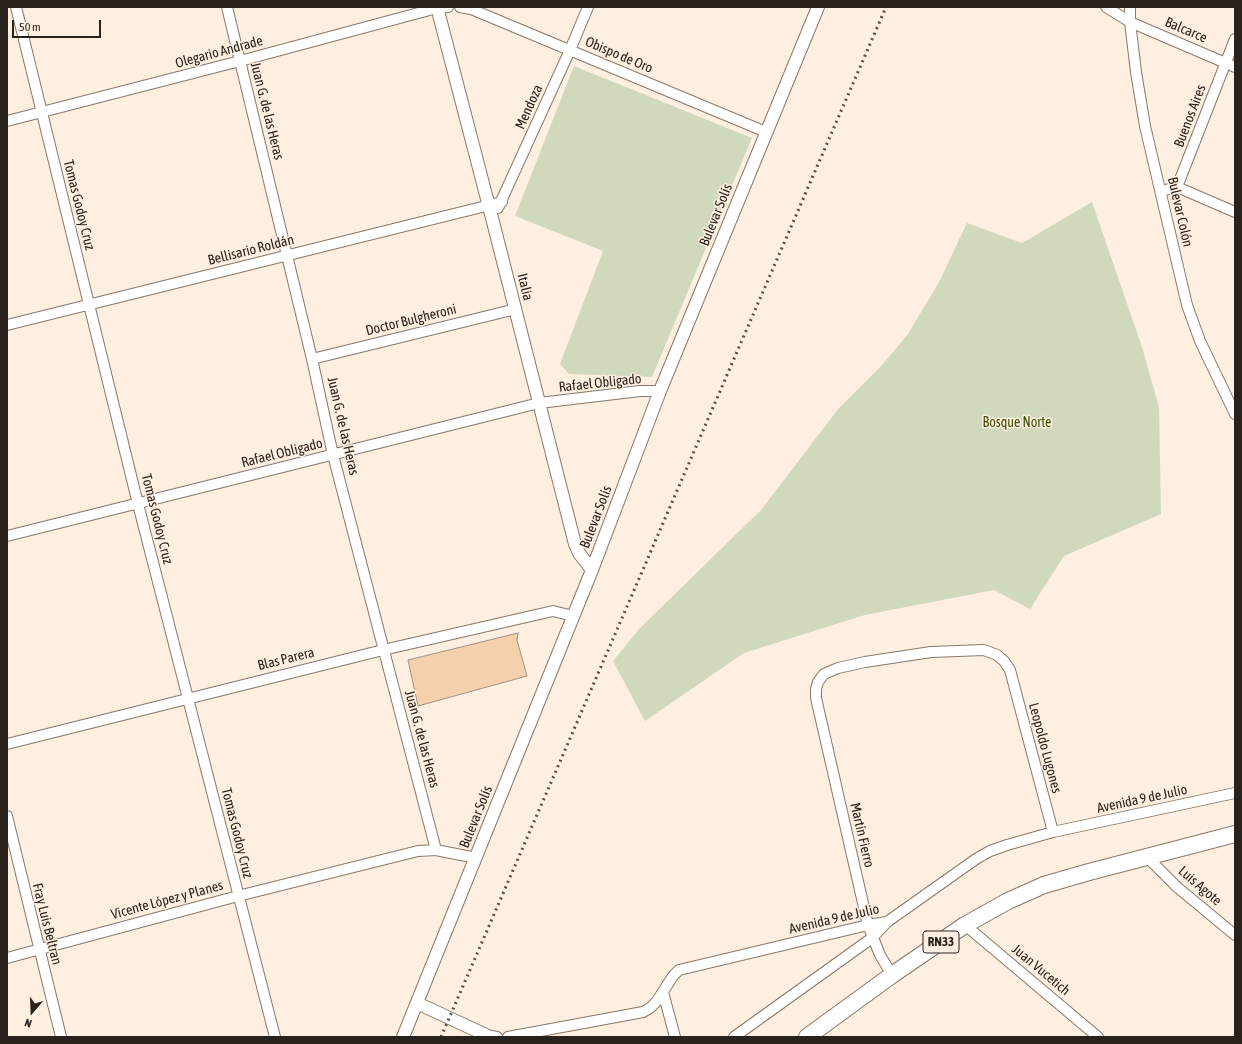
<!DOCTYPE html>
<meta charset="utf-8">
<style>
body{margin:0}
#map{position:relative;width:1242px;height:1044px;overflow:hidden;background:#feefe1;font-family:"Asap Condensed",sans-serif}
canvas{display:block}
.frame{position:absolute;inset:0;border:8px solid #29221c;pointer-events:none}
.north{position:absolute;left:12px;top:992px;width:40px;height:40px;-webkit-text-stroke:3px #feefe1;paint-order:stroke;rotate:199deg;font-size:11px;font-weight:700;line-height:16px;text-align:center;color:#29221c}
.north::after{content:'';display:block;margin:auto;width:14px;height:18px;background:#29221c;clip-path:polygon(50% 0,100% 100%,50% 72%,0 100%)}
.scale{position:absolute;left:12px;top:20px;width:89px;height:18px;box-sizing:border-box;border:2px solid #29221c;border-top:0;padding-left:5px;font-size:12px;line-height:14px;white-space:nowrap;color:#29221c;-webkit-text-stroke:3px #feefe1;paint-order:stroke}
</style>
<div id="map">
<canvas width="1242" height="1044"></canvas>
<div class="frame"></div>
<div class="north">N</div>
<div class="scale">50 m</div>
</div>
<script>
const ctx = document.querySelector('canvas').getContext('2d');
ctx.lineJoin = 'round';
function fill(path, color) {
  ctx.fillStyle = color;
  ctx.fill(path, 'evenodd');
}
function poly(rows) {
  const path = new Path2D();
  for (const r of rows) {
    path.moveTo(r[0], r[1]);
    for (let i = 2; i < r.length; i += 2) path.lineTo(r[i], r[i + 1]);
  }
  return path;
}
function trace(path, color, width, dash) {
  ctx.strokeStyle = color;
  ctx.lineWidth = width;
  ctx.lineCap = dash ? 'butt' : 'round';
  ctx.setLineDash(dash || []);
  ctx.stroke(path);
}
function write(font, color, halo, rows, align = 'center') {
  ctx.font = font + ' "Asap Condensed",sans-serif';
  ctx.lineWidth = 3;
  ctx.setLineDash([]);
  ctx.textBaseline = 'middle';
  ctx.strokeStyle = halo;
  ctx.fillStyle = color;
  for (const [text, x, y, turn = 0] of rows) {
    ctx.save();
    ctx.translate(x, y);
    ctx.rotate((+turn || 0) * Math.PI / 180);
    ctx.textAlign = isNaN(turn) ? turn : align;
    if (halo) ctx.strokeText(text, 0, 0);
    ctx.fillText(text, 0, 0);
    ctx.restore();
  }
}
fill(poly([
 [574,66,752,138,652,377,569,374,560,364,603,251,515,216],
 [1092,202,1142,347,1159,407,1161,514,1064,556,1030,609,994,590,865,615,744,653,645,721,613,661,640,628,761,510,839,408,883,364,908,334,939,282,967,223,1022,243]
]), '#d0d9bc');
const building = poly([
 [518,633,517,640,527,676,418,706,408,660,518,633]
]);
fill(building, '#f4d0ac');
trace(building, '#a19080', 1);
const minor = poly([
 [16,7,138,504,275,1037],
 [227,7,312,359,333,455,436,850],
 [460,7,471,9,766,132],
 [1106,7,1130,22,1235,67],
 [1130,7,1130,22,1136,72,1145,126,1187,305,1200,341,1235,414],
 [7,121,240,61,437,8,448,7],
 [1177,187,1235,212],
 [1161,191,1177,187,1235,39],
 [498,208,570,50,588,7],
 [7,325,502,202],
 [312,359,516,309],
 [7,536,539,403,640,391,660,391],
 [7,744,383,650,553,611,573,616],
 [7,816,61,1037],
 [1147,857,1177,887,1235,935],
 [965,925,1098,1037],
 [7,958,238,896,418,851,436,850,476,858],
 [892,975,880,955,868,925,816,698,816,689,818,682,824,674,838,668,865,662,931,652,984,650,997,655,1004,661,1010,670,1053,832],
 [663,992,675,1037],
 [486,1035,497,1037],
 [508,1037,643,1012,650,1008,657,1001,673,976,679,970,868,925,887,922,976,859,990,851,1007,845,1053,832,1235,793],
 [734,1037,872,938,887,922]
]);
const tertiary = poly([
 [437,7,492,218,575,544,579,553,592,570],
 [417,1003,486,1035,487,1037],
 [403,1037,592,570,660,391,818,7]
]);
const trunk = poly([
 [807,1037,892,975,965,925,1008,901,1044,885,1089,872,1235,834]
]);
trace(minor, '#887868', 12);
trace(tertiary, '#887868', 14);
trace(trunk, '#887868', 18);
trace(minor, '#fff', 10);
trace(tertiary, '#fff', 12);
trace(trunk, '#fff', 16);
trace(poly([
 [441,1037,886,7]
]), '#574f47', 3, [2, 4]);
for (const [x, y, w] of [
 [941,942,36]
]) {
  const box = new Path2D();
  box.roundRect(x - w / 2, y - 11, w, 22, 3);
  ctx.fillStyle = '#feefe1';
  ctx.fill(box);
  trace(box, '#29221c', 1);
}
write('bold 13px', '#29221c', null, [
 ["RN33",941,942]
]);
write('14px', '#29221c', '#feefe1', [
 ["Balcarce",1186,30,23],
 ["Olegario Andrade",219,52,-15],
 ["Obispo de Oro",619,55,23],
 ["Mendoza",529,107,-66],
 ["Juan G. de las Heras",267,111,76],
 ["Buenos Aires",1190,116,-69],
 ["Tomas Godoy Cruz",79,205,76],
 ["Bulevar Colón",1180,212,77],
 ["Bulevar Solís",716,215,-68],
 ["Bellisario Roldán",251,250,-14],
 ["Italia",525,287,76],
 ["Doctor Bulgheroni",411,320,-14],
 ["Rafael Obligado",600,383,-6],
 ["Juan G. de las Heras",343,426,77],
 ["Rafael Obligado",282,453,-14],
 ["Bulevar Solís",596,517,-69],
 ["Tomas Godoy Cruz",157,519,76],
 ["Blas Parera",286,659,-14],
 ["Juan G. de las Heras",422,739,75],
 ["Leopoldo Lugones",1045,748,75],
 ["Avenida 9 de Julio",1142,799,-12],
 ["Bulevar Solís",476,817,-68],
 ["Tomas Godoy Cruz",237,833,76],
 ["Martín Fierro",862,835,77],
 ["Luis Agote",1200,886,41],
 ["Vicente López y Planes",167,900,-15],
 ["Avenida 9 de Julio",834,919,-13],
 ["Fray Luis Beltran",47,924,76],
 ["Juan Vucetich",1041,970,40]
]);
write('14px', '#404f07', '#feefe1', [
 ["Bosque Norte",1017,423]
]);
</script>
